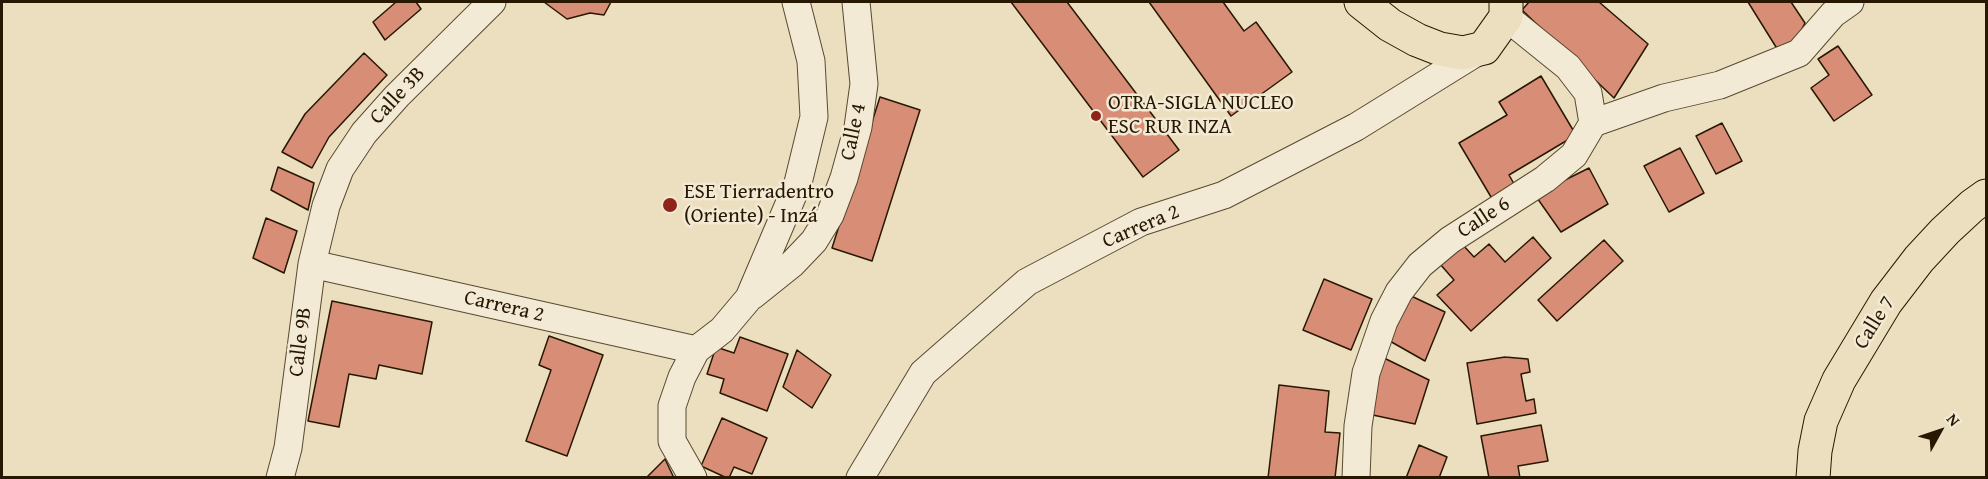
<!DOCTYPE html>
<meta charset="utf-8">
<style>
body{margin:0}
#map{position:relative;width:1988px;height:479px;overflow:hidden;background:#ecdfbf;font-family:"Gentium Book Plus",serif}
canvas{display:block}
.frame{position:absolute;inset:0;border:3px solid #281802;pointer-events:none}
.north{position:absolute;left:1910px;top:401px;width:60px;height:60px;-webkit-text-stroke:4px #f3ead5;paint-order:stroke;rotate:50deg;font-size:16px;font-weight:700;line-height:24px;text-align:center;color:#281802}
.north::after{content:'';display:block;margin:auto;width:21px;height:27px;background:#281802;clip-path:polygon(50% 0,100% 100%,50% 72%,0 100%)}
</style>
<div id="map">
<canvas width="1988" height="479"></canvas>
<div class="frame"></div>
<div class="north">N</div>
</div>
<script>
const ctx = document.querySelector('canvas').getContext('2d');
ctx.lineJoin = 'round';
function fill(path, color) {
  ctx.fillStyle = color;
  ctx.fill(path, 'evenodd');
}
function poly(rows) {
  const path = new Path2D();
  for (const r of rows) {
    path.moveTo(r[0], r[1]);
    for (let i = 2; i < r.length; i += 2) path.lineTo(r[i], r[i + 1]);
  }
  return path;
}
function trace(path, color, width, dash) {
  ctx.strokeStyle = color;
  ctx.lineWidth = width;
  ctx.lineCap = dash ? 'butt' : 'round';
  ctx.setLineDash(dash || []);
  ctx.stroke(path);
}
function write(font, color, halo, rows, align = 'center') {
  ctx.font = font + ' "Gentium Book Plus",serif';
  ctx.lineWidth = 5;
  ctx.setLineDash([]);
  ctx.textBaseline = 'middle';
  ctx.strokeStyle = halo;
  ctx.fillStyle = color;
  for (const [text, x, y, turn = 0] of rows) {
    ctx.save();
    ctx.translate(x, y);
    ctx.rotate((+turn || 0) * Math.PI / 180);
    ctx.textAlign = isNaN(turn) ? turn : align;
    if (halo) ctx.strokeText(text, 0, 0);
    ctx.fillText(text, 0, 0);
    ctx.restore();
  }
}
const building = poly([
 [396,2,416,2,421,9,385,40,373,22,396,2],
 [544,2,611,2,604,15,590,13,567,19,544,2],
 [1011,2,1067,2,1179,150,1143,177,1011,2],
 [1149,2,1223,2,1244,31,1256,22,1292,72,1231,116,1149,2],
 [1529,2,1599,2,1648,44,1614,98,1522,10,1529,2],
 [1748,2,1791,2,1805,23,1793,46,1776,47,1748,2],
 [1838,46,1872,95,1834,121,1811,88,1829,75,1818,59,1838,46],
 [364,53,387,75,329,137,312,168,282,152,305,114,364,53],
 [1541,76,1576,135,1509,175,1517,189,1494,202,1459,143,1507,115,1499,102,1541,76],
 [880,97,920,110,872,261,832,248,880,97],
 [1722,123,1742,161,1716,174,1696,136,1722,123],
 [1680,148,1704,193,1669,212,1644,166,1680,148],
 [278,167,314,183,308,210,271,190,278,167],
 [1589,168,1608,204,1561,232,1535,195,1589,168],
 [266,218,297,231,284,273,253,258,266,218],
 [1533,237,1551,258,1471,331,1437,295,1454,280,1440,264,1462,244,1474,257,1489,244,1505,262,1533,237],
 [1604,240,1623,261,1557,321,1538,300,1604,240],
 [1324,279,1372,299,1351,350,1303,330,1324,279],
 [1407,294,1445,312,1425,361,1388,340,1407,294],
 [332,301,432,322,422,374,379,365,376,379,349,374,339,427,308,421,332,301],
 [549,336,603,355,567,456,526,441,551,370,539,365,549,336],
 [740,337,788,354,767,411,720,393,724,379,707,374,716,347,734,353,740,337],
 [797,350,831,375,812,408,783,387,797,350],
 [1505,357,1528,359,1530,372,1521,374,1526,401,1534,399,1536,413,1477,424,1467,363,1505,357],
 [1384,358,1429,380,1415,424,1368,414,1384,358],
 [1279,385,1329,391,1325,432,1340,433,1335,478,1268,478,1279,385],
 [722,418,767,438,752,474,734,467,729,478,727,478,701,466,722,418],
 [1541,425,1548,461,1518,466,1520,478,1489,478,1481,436,1541,425],
 [1419,445,1447,457,1439,478,1406,478,1419,445],
 [665,459,674,478,646,478,665,459]
]);
fill(building, '#d88d77');
trace(building, '#281802', 1.5);
const street = poly([
 [1593,123,1664,98,1720,85,1799,53,1833,14,1850,2],
 [312,264,696,350],
 [752,296,792,264,814,241,830,215,844,178,858,127,864,84,856,2],
 [280,478,288,448,312,264,326,206,340,169,364,133,397,96,492,2],
 [693,478,672,441,672,406,682,377,696,350,722,330,749,298,798,183,814,117,811,61,796,2],
 [860,478,923,373,1027,282,1141,222,1224,195,1356,127,1482,49],
 [1356,478,1358,426,1366,373,1384,321,1399,292,1420,265,1450,240,1545,179,1574,155,1593,123,1588,93,1568,67,1506,17]
]);
const primary = poly([
 [1361,2,1390,25,1417,40,1440,49,1463,53,1484,48,1506,17,1506,2],
 [1813,478,1815,451,1821,421,1839,380,1886,302,1919,259,1945,231,1972,206,1986,196]
]);
trace(street, '#594a31', 29);
trace(primary, '#281802', 35);
trace(street, '#f3ead5', 27);
trace(primary, '#ecdfbf', 33);
for (const [x, y, r, color] of [
 [1096,116,6,"#8f2418"],
 [670,205,8,"#8f2418"]
]) {
  const dot = new Path2D();
  dot.arc(x, y, r, 0, 2 * Math.PI);
  ctx.fillStyle = color;
  ctx.fill(dot);
  trace(dot, '#f3ead5', 2);
}
write('21px', '#281802', '#f3ead5', [
 ["Calle 3B",398,96,-47],
 ["Calle 4",854,132,-78],
 ["Calle 6",1484,218,-33],
 ["Carrera 2",1141,227,-23],
 ["Carrera 2",504,307,13],
 ["Calle 7",1875,323,-58],
 ["Calle 9B",301,342,-83]
]);
write('21px', '#281802', '#f3ead5', [
 ["OTRA-SIGLA NUCLEO",1108,104],
 ["ESC RUR INZA",1108,128],
 ["ESE Tierradentro",684,193],
 ["(Oriente) - Inzá",684,217]
], 'left');
</script>
